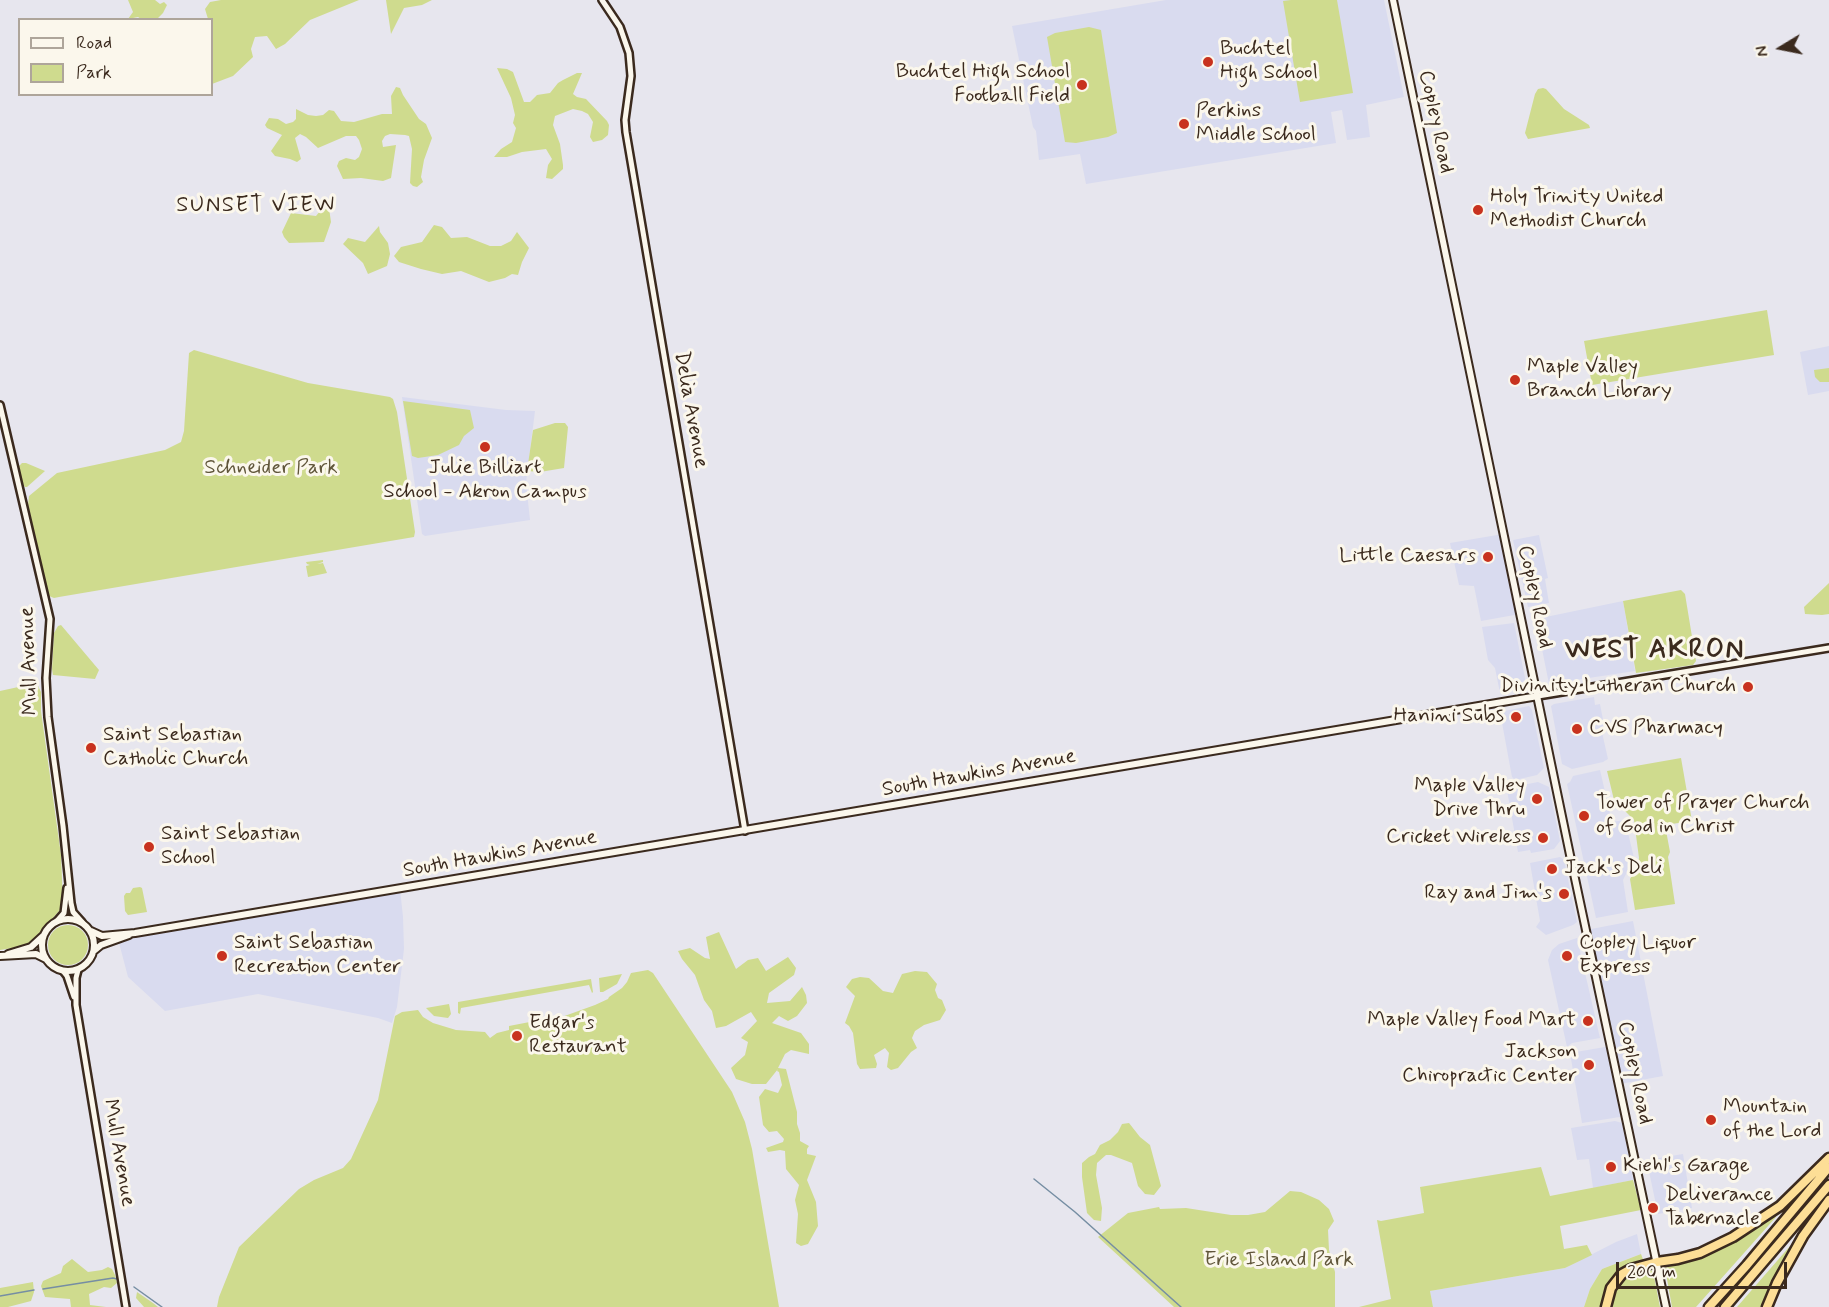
<!DOCTYPE html>
<style>
body{margin:0}
#map{position:relative;width:1829px;height:1307px;overflow:hidden;background:#e7e6ee;font-family:Mynerve,sans-serif}
canvas{display:block}
.legend{position:absolute;left:18px;top:18px;width:195px;height:78px;box-sizing:border-box;background:#fbf7ec;border:2px solid #aea59a;margin:0;padding:8px 10px;list-style:none;font-size:18px;color:#3b2a1e}
.legend li{display:flex;align-items:center;gap:12px;height:30px}
.legend b{width:30px;border:2px solid #aea59a}
.north{position:absolute;left:1751px;top:18px;width:60px;height:60px;-webkit-text-stroke:4px #fbf7ec;paint-order:stroke;rotate:260deg;font-size:16px;font-weight:700;line-height:24px;text-align:center;color:#3b2a1e}
.north::after{content:'';display:block;margin:auto;width:21px;height:27px;background:#3b2a1e;clip-path:polygon(50% 0,100% 100%,50% 72%,0 100%)}
.scale{position:absolute;left:1616px;top:1262px;width:171px;height:27px;box-sizing:border-box;border:3px solid #3b2a1e;border-top:0;padding-left:8px;font-size:18px;line-height:21px;white-space:nowrap;color:#3b2a1e;-webkit-text-stroke:4px #fbf7ec;paint-order:stroke}
</style>
<div id="map">
<canvas width="1829" height="1307"></canvas>
<ul class="legend">
<li><b style="height:8px;background:#fbf7ec"></b>Road</li>
<li><b style="height:16px;background:#cfdb8e"></b>Park</li>
</ul>
<div class="north">N</div>
<div class="scale">200 m</div>
</div>
<script>
const ctx = document.querySelector('canvas').getContext('2d');
ctx.lineJoin = 'round';
function fill(path, color) {
  ctx.fillStyle = color;
  ctx.fill(path, 'evenodd');
}
function poly(rows) {
  const path = new Path2D();
  for (const r of rows) {
    if (r.length === 3) {
      path.moveTo(r[0] + r[2], r[1]);
      path.arc(r[0], r[1], r[2], 0, 2 * Math.PI);
      continue;
    }
    path.moveTo(r[0], r[1]);
    for (let i = 2; i < r.length; i += 2) path.lineTo(r[i], r[i + 1]);
  }
  return path;
}
function trace(path, color, width, dash) {
  ctx.strokeStyle = color;
  ctx.lineWidth = width;
  ctx.lineCap = dash ? 'butt' : 'round';
  ctx.setLineDash(dash || []);
  ctx.stroke(path);
}
function write(font, color, halo, rows, align = 'center') {
  ctx.font = font + ' Mynerve,sans-serif';
  ctx.lineWidth = 6;
  ctx.setLineDash([]);
  ctx.textBaseline = 'middle';
  ctx.strokeStyle = halo;
  ctx.fillStyle = color;
  for (const [text, x, y, turn = 0] of rows) {
    ctx.save();
    ctx.translate(x, y);
    ctx.rotate((+turn || 0) * Math.PI / 180);
    ctx.textAlign = isNaN(turn) ? turn : align;
    if (halo) ctx.strokeText(text, 0, 0);
    ctx.fillText(text, 0, 0);
    ctx.restore();
  }
}
fill(poly([
 [1166,0,1384,0,1404,97,1366,105,1370,137,1347,140,1342,110,1331,112,1336,143,1086,184,1080,154,1039,160,1036,131,1033,127,1012,26],
 [1829,346,1829,391,1808,395,1800,352],
 [402,397,506,410,535,411,526,483,530,520,425,536,422,534],
 [1503,534,1520,614,1481,621,1474,586,1459,585,1450,543],
 [1539,535,1548,578,1545,579,1549,603,1528,607,1513,540],
 [1623,601,1635,671,1549,684,1536,619],
 [1514,623,1527,688,1500,693,1495,668,1488,660,1482,627],
 [1594,697,1595,705,1600,704,1604,725,1601,728,1608,759,1603,762,1572,769,1562,764,1551,706,1554,704],
 [1529,706,1532,710,1544,768,1537,775,1515,780,1512,777,1500,712],
 [1600,770,1612,822,1625,820,1634,858,1623,880,1628,912,1596,918,1567,784,1570,782,1573,776],
 [1538,782,1549,787,1560,841,1554,849,1531,853,1530,850,1518,852,1507,790,1513,789,1518,786],
 [1560,857,1564,860,1577,922,1573,925,1546,935,1536,927,1540,921,1530,863],
 [400,889,403,917,404,949,397,1007,392,1023,378,1018,258,994,165,1011,128,977,118,939,135,933],
 [1633,921,1663,1076,1620,1084,1626,1116,1582,1123,1570,1053,1611,1046,1586,930],
 [1577,938,1600,1038,1572,1043,1567,1047,1548,960,1552,950,1559,944],
 [1615,1121,1622,1123,1633,1180,1593,1188,1589,1159,1577,1160,1571,1128],
 [1683,1154,1692,1208,1658,1214,1647,1162,1647,1160],
 [1637,1234,1641,1254,1602,1269,1590,1289,1584,1307,1433,1307,1430,1291,1565,1268,1616,1242]
]), '#d9dbef');
fill(poly([
 [128,0,155,0,160,4,164,2,167,5,163,13,157,19,141,19,138,17,128,19,133,12],
 [221,0,359,0,310,20,285,44,276,49,267,36,255,37,251,49,253,57,233,76,212,84,212,20,208,19,205,9,210,2],
 [386,0,432,0,422,5,404,8,391,34],
 [1291,0,1337,0,1353,93,1300,102,1283,1],
 [1089,27,1101,30,1117,133,1108,137,1076,143,1065,142,1047,37,1055,33],
 [497,68,507,69,513,72,524,102,530,102,537,95,550,93,558,83,563,80,577,73,582,73,573,94,577,97,586,99,607,121,609,125,608,135,602,140,593,142,590,137,593,122,588,114,582,111,573,109,555,116,553,125,560,144,563,165,563,169,552,179,546,178,548,165,552,159,546,149,522,152,507,157,494,157,501,149,512,142,516,128,513,123,515,115,511,98],
 [396,87,400,88,403,95,419,119,426,124,432,138,424,160,421,177,423,182,417,187,413,186,410,183,412,149,409,136,405,135,390,134,385,136,382,141,383,147,396,145,391,178,383,181,361,178,343,179,337,166,339,161,346,158,355,160,359,157,362,149,359,140,356,136,346,136,318,148,306,137,300,134,295,138,301,159,297,162,290,159,275,156,271,151,282,135,267,128,265,125,269,118,278,119,286,124,293,122,296,119,296,109,308,115,316,116,323,115,329,110,334,111,341,121,354,122,382,114,392,114,391,96],
 [1543,88,1546,89,1564,109,1589,125,1590,128,1528,139,1525,133,1535,94,1538,89],
 [329,208,331,222,324,242,289,243,284,237,282,232,291,213,316,216,320,211],
 [434,225,442,227,451,238,467,237,490,246,501,246,511,241,517,232,529,248,522,262,518,275,512,274,505,278,489,282,461,271,442,274,421,269,399,262,394,256,401,247,422,242],
 [379,226,380,232,388,243,390,254,387,266,368,274,363,263,343,244,348,238,365,242],
 [1767,310,1774,355,1592,385,1584,341],
 [194,350,308,383,390,397,393,399,397,412,415,532,414,537,59,597,54,598,49,596,28,505,29,496,57,473,165,450,181,442,184,431,189,353],
 [1829,368,1829,382,1820,382,1815,377,1814,370],
 [403,401,470,410,474,428,464,436,459,445,438,455,418,458,412,456],
 [555,423,565,423,568,427,564,468,540,472,527,471,533,430],
 [22,463,26,463,45,471,27,487,25,487,22,483,19,466],
 [323,560,323,562,317,564,323,563,327,573,308,577,306,566,310,565,307,564,306,562],
 [1829,583,1829,614,1822,615,1805,614,1804,607],
 [1681,590,1685,594,1696,661,1693,665,1636,673,1623,601],
 [61,625,99,670,95,679,53,675,52,669,54,633,58,626],
 [32,684,38,686,41,692,41,711,61,855,63,903,60,910,30,944,25,946,0,950,0,691],
 [1681,758,1692,821,1665,825,1670,852,1668,857,1675,904,1635,910,1630,879,1636,869,1639,858,1634,820,1614,800,1607,771],
 [140,887,142,888,147,912,128,915,125,911,124,896,126,893,130,893,133,888],
 [68,945,20],
 [719,932,736,969,748,960,758,958,766,971,788,957,796,968,794,975,769,993,767,1003,790,1001,802,987,806,995,807,1003,797,1016,788,1021,779,1016,772,1023,801,1033,809,1044,809,1054,791,1050,785,1054,778,1068,786,1069,797,1112,797,1124,800,1133,800,1141,809,1146,807,1149,807,1154,816,1156,807,1180,816,1202,818,1226,808,1244,801,1246,796,1243,798,1214,795,1200,799,1185,786,1169,785,1151,780,1150,768,1152,766,1148,783,1142,784,1139,777,1131,769,1132,763,1125,759,1097,765,1089,778,1093,782,1085,779,1072,777,1071,778,1069,766,1084,752,1084,736,1079,731,1068,745,1055,748,1042,741,1038,757,1021,751,1012,726,1026,716,1028,712,1011,704,1000,695,975,682,959,678,951,690,948,705,958,710,959,706,937],
 [648,970,653,973,732,1092,745,1122,752,1149,779,1307,217,1307,219,1297,239,1247,299,1189,314,1180,343,1168,351,1159,378,1100,395,1016,402,1012,418,1010,423,1017,433,1023,456,1030,485,1032,490,1038,497,1033,509,1030,509,1026,540,1020,543,1022,559,1018,595,1005,608,999,609,997,622,988,627,982,631,973],
 [915,971,927,972,937,984,935,990,938,998,942,1000,946,1010,940,1020,924,1025,915,1031,912,1038,917,1048,911,1052,898,1068,891,1070,887,1067,889,1053,885,1048,874,1055,877,1064,876,1068,860,1069,857,1064,853,1033,849,1026,845,1023,855,996,846,987,852,979,860,977,869,978,883,991,893,993,902,974],
 [622,974,617,984,603,992,600,992,599,978],
 [591,979,593,992,592,993,589,985,461,1008,460,1014,458,1013,458,1002],
 [449,1004,451,1014,448,1018,434,1016,426,1008],
 [1129,1123,1140,1137,1150,1145,1161,1186,1154,1195,1145,1194,1138,1186,1132,1163,1111,1155,1106,1155,1097,1163,1096,1175,1102,1208,1101,1221,1094,1220,1087,1213,1082,1177,1082,1163,1089,1157,1095,1154,1100,1145,1110,1140,1118,1132,1122,1124],
 [1541,1167,1550,1196,1633,1180,1641,1210,1560,1226,1564,1249,1587,1245,1592,1255,1565,1268,1430,1291,1433,1307,1359,1307,1391,1299,1377,1220,1381,1221,1424,1213,1420,1187],
 [1290,1191,1301,1192,1319,1200,1329,1209,1334,1221,1328,1230,1329,1250,1335,1272,1335,1307,1174,1307,1098,1237,1128,1213,1159,1207,1160,1209,1186,1208,1231,1215,1248,1215,1265,1212],
 [1774,1214,1776,1217,1696,1307,1672,1307,1665,1268,1704,1256,1738,1240],
 [1790,1246,1792,1248,1781,1264,1764,1307,1737,1307],
 [1641,1254,1644,1262,1626,1267,1613,1277,1605,1290,1601,1307,1584,1307,1590,1289,1602,1269],
 [72,1259,88,1272,102,1270,108,1267,112,1269,115,1275,117,1283,111,1288,104,1287,89,1294,90,1305,106,1307,71,1307,70,1299,45,1297,41,1286,43,1281,61,1273,63,1266],
 [1646,1269,1653,1271,1660,1307,1609,1307,1613,1291,1624,1278,1632,1273],
 [33,1282,34,1292,31,1301,8,1307,0,1307,0,1288],
 [137,1292,153,1303,158,1307,144,1307,136,1298]
]), '#cfdb8e');
trace(poly([
 [1034,1179,1075,1212,1181,1307],
 [134,1287,162,1307],
 [43,1289,113,1278,117,1279],
 [0,1296,34,1290]
]), '#768ea3', 1.5);
const tertiary = poly([
 [602,0,620,27,629,53,631,76,625,120,626,132,745,831],
 [0,405,50,619,46,678,48,717,63,826,71,903,73,912,82,922],
 [1538,696,1829,648],
 [57,921,64,913,67,888],
 [78,970,76,978,76,1005,126,1307],
 [63,971,67,976,74,997]
]);
const secondary = poly([
 [1393,0,1570,855,1666,1307],
 [68,945,26],
 [91,931,102,936,135,933,1538,696],
 [95,950,101,945,129,935],
 [8,954,31,947,43,936],
 [0,956,36,954,46,959]
]);
const motorway = poly([
 [1606,1307,1611,1288,1622,1274,1631,1269,1657,1262,1678,1259,1700,1253,1733,1237,1780,1206,1829,1158],
 [1709,1307,1747,1265,1829,1167],
 [1725,1307,1829,1185],
 [1767,1307,1777,1283,1803,1236,1829,1200]
]);
trace(tertiary, '#3b2a1e', 10);
trace(secondary, '#3b2a1e', 10);
trace(motorway, '#3b2a1e', 13);
trace(tertiary, '#fbf7ec', 5);
trace(secondary, '#fbf7ec', 6);
trace(motorway, '#fdde96', 8);
for (const [x, y, r, color] of [
 [1208,62,6,"#c8321e"],
 [1082,85,6,"#c8321e"],
 [1184,124,6,"#c8321e"],
 [1478,210,6,"#c8321e"],
 [1515,380,6,"#c8321e"],
 [485,447,6,"#c8321e"],
 [1488,557,6,"#c8321e"],
 [1748,687,6,"#c8321e"],
 [1516,717,6,"#c8321e"],
 [1577,729,6,"#c8321e"],
 [91,748,6,"#c8321e"],
 [1537,799,6,"#c8321e"],
 [1584,816,6,"#c8321e"],
 [1543,838,6,"#c8321e"],
 [149,847,6,"#c8321e"],
 [1552,869,6,"#c8321e"],
 [1564,894,6,"#c8321e"],
 [222,956,6,"#c8321e"],
 [1567,956,6,"#c8321e"],
 [1588,1021,6,"#c8321e"],
 [517,1036,6,"#c8321e"],
 [1589,1065,6,"#c8321e"],
 [1711,1120,6,"#c8321e"],
 [1611,1167,6,"#c8321e"],
 [1653,1208,6,"#c8321e"]
]) {
  const dot = new Path2D();
  dot.arc(x, y, r, 0, 2 * Math.PI);
  ctx.fillStyle = color;
  ctx.fill(dot);
  trace(dot, '#fbf7ec', 2);
}
write('21px', '#3b2a1e', '#fbf7ec', [
 ["Buchtel",1220,50],
 ["High School",1220,74],
 ["Buchtel High School",1070,73,"right"],
 ["Football Field",1070,97,"right"],
 ["Perkins",1196,112],
 ["Middle School",1196,136],
 ["Holy Trinity United",1490,198],
 ["Methodist Church",1490,222],
 ["Maple Valley",1527,368],
 ["Branch Library",1527,392],
 ["Julie Billiart",485,469,"center"],
 ["School - Akron Campus",485,493,"center"],
 ["Little Caesars",1476,557,"right"],
 ["Divinity Lutheran Church",1736,687,"right"],
 ["Hanini Subs",1504,717,"right"],
 ["CVS Pharmacy",1589,729],
 ["Saint Sebastian",103,736],
 ["Catholic Church",103,760],
 ["Maple Valley",1525,787,"right"],
 ["Drive Thru",1525,811,"right"],
 ["Tower of Prayer Church",1596,804],
 ["of God in Christ",1596,828],
 ["Saint Sebastian",161,835],
 ["School",161,859],
 ["Cricket Wireless",1531,838,"right"],
 ["Jack's Deli",1564,869],
 ["Ray and Jim's",1552,894,"right"],
 ["Saint Sebastian",234,944],
 ["Recreation Center",234,968],
 ["Copley Liquor",1579,944],
 ["Express",1579,968],
 ["Maple Valley Food Mart",1576,1021,"right"],
 ["Edgar's",529,1024],
 ["Restaurant",529,1048],
 ["Jackson",1577,1053,"right"],
 ["Chiropractic Center",1577,1077,"right"],
 ["Mountain",1723,1108],
 ["of the Lord",1723,1132],
 ["Kiehl's Garage",1623,1167],
 ["Deliverance",1665,1196],
 ["Tabernacle",1665,1220]
], 'left');
write('21px', '#3b2a1e', '#fbf7ec', [
 ["Copley Road",1435,122,78],
 ["Delia Avenue",690,410,80],
 ["Copley Road",1534,597,78],
 ["Mull Avenue",30,661,-92],
 ["South Hawkins Avenue",979,774,-10],
 ["South Hawkins Avenue",500,855,-10],
 ["Copley Road",1634,1073,78],
 ["Mull Avenue",118,1153,80]
]);
write('21px', '#60563a', '#fbf7ec', [
 ["Schneider Park",271,469],
 ["Erie Island Park",1279,1261]
]);
ctx.letterSpacing = '1.5px';
write('22px', '#3b2a1e', '#fbf7ec', [
 ["SUNSET VIEW",256,206]
]);
ctx.letterSpacing = '0px';
ctx.letterSpacing = '1.5px';
write('bold 27px', '#3b2a1e', '#fbf7ec', [
 ["WEST AKRON",1655,651]
]);
ctx.letterSpacing = '0px';
</script>
